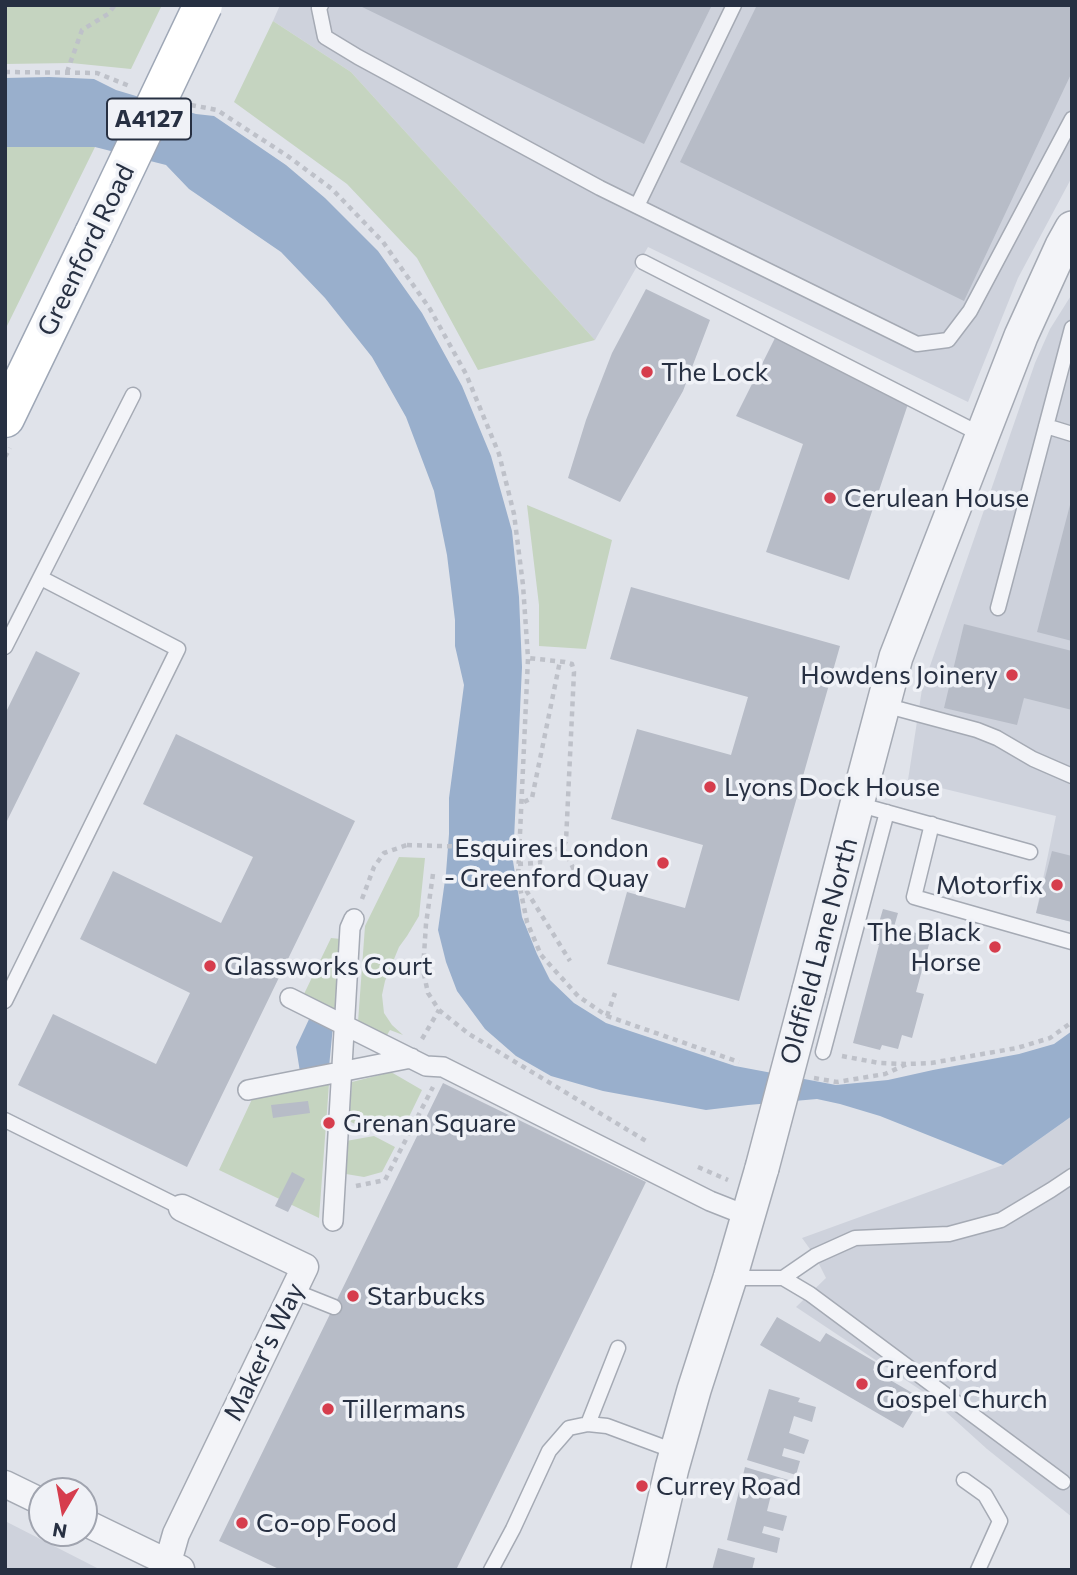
<!DOCTYPE html>
<style>
body{margin:0}
#map{position:relative;width:1077px;height:1575px;overflow:hidden;background:#e0e3ea;font-family:Commissioner,sans-serif}
canvas{display:block}
.frame{position:absolute;inset:0;border:7px solid #273042;pointer-events:none}
.north{position:absolute;left:28px;top:1477px;width:70px;height:70px;box-sizing:border-box;background:#f0f2f7;border:2px solid #a0a4af;border-radius:50%;rotate:190deg;font-size:19px;font-weight:700;line-height:28px;text-align:center;color:#273042}
.north::after{content:'';display:block;margin:auto;width:24px;height:32px;background:#d63d4d;clip-path:polygon(50% 0,100% 100%,50% 72%,0 100%)}
</style>
<div id="map">
<canvas width="1077" height="1575"></canvas>
<div class="frame"></div>
<div class="north">N</div>
</div>
<script>
const ctx = document.querySelector('canvas').getContext('2d');
ctx.lineJoin = 'round';
function fill(path, color) {
  ctx.fillStyle = color;
  ctx.fill(path, 'evenodd');
}
function poly(rows) {
  const path = new Path2D();
  for (const r of rows) {
    path.moveTo(r[0], r[1]);
    for (let i = 2; i < r.length; i += 2) path.lineTo(r[i], r[i + 1]);
  }
  return path;
}
function trace(path, color, width, dash) {
  ctx.strokeStyle = color;
  ctx.lineWidth = width;
  ctx.lineCap = dash ? 'butt' : 'round';
  ctx.setLineDash(dash || []);
  ctx.stroke(path);
}
function write(font, color, halo, rows, align = 'center') {
  ctx.font = font + ' Commissioner,sans-serif';
  ctx.lineWidth = 7;
  ctx.setLineDash([]);
  ctx.textBaseline = 'middle';
  ctx.strokeStyle = halo;
  ctx.fillStyle = color;
  for (const [text, x, y, turn = 0] of rows) {
    ctx.save();
    ctx.translate(x, y);
    ctx.rotate((+turn || 0) * Math.PI / 180);
    ctx.textAlign = isNaN(turn) ? turn : align;
    if (halo) ctx.strokeText(text, 0, 0);
    ctx.fillText(text, 0, 0);
    ctx.restore();
  }
}
fill(poly([
 [280,5,1072,5,1072,177,1018,278,968,402,648,247,595,340,351,72,273,21],
 [1072,294,1072,922,1036,913,1056,816,908,780,922,689,1035,363,1050,329],
 [1072,1116,1072,1517,987,1449,925,1393,796,1307,826,1278,815,1256,802,1238,1003,1165],
 [5,1521,101,1570,5,1570]
]), '#ced2dc');
fill(poly([
 [5,5,162,5,131,69,71,63,5,64],
 [273,21,351,72,595,340,478,370,417,258,347,184,234,102],
 [51,146,95,147,5,330,5,147],
 [527,505,612,540,586,649,539,646,539,605],
 [399,857,425,858,419,916,407,936,399,947,385,981,382,995,384,1013,392,1025,403,1035,390,1030,387,1035,358,1022,365,926],
 [331,938,341,939,336,1010,304,994],
 [391,1072,422,1090,407,1121,367,1130,349,1121,352,1082],
 [329,1084,319,1218,219,1170,253,1097],
 [374,1136,395,1147,382,1172,364,1177,346,1174,346,1141]
]), '#c5d4c0');
fill(poly([
 [49,77,94,79,116,90,196,114,214,116,286,165,325,198,378,251,422,313,462,386,491,456,512,531,519,597,522,667,513,861,522,917,537,954,550,980,574,1003,606,1023,735,1066,836,1085,888,1080,933,1070,1019,1054,1054,1044,1072,1031,1072,1116,1003,1165,880,1116,840,1104,817,1099,748,1105,706,1110,603,1091,551,1076,516,1056,485,1029,457,991,446,962,438,930,446,873,449,834,449,798,464,685,455,646,455,620,447,555,434,491,406,417,372,357,325,298,281,252,189,189,166,165,95,147,5,147,5,78],
 [311,1015,333,1026,329,1067,300,1072,296,1047]
]), '#99afcc');
fill(poly([
 [358,5,712,5,644,144],
 [757,5,1072,5,1072,72,964,301,680,162],
 [646,289,710,320,683,391,620,502,568,478,586,420,612,353],
 [777,334,909,401,849,580,766,552,803,444,736,416],
 [1071,501,1072,501,1072,641,1037,632],
 [631,587,840,646,739,1001,607,964,627,892,685,908,703,845,611,819,637,729,731,755,748,697,610,659],
 [964,624,1072,651,1072,710,1024,698,1017,725,944,708],
 [36,651,80,673,5,825,5,714],
 [176,734,355,821,187,1167,18,1085,53,1014,156,1064,190,993,80,939,113,871,221,923,253,857,143,804],
 [1052,851,1072,856,1072,922,1036,913],
 [883,909,898,913,894,927,931,937,916,992,924,994,912,1038,902,1035,898,1049,882,1045,880,1050,853,1043,879,945,873,943],
 [443,1083,646,1182,456,1570,281,1570,219,1541],
 [308,1101,310,1113,273,1118,271,1105],
 [292,1172,305,1179,288,1212,275,1206],
 [777,1317,820,1342,826,1333,877,1363,873,1370,921,1398,903,1428,760,1345],
 [769,1389,800,1398,798,1402,816,1407,812,1422,794,1416,789,1433,809,1440,804,1454,784,1448,782,1456,800,1461,796,1475,747,1460],
 [745,1467,795,1482,791,1496,772,1491,767,1511,787,1516,783,1531,764,1526,762,1533,780,1538,777,1553,727,1540],
 [718,1548,755,1558,752,1570,712,1570]
]), '#b7bcc7');
const service = poly([
 [321,5,319,8,325,37,358,57,600,188,917,344,948,340,970,311,1072,119],
 [637,206,734,5],
 [643,262,982,435],
 [1046,426,1072,434],
 [998,608,1072,328],
 [5,647,133,395],
 [884,705,977,730,997,738,1033,759,1072,776],
 [857,804,1030,852],
 [932,824,914,897,1072,942],
 [5,1001,178,649,41,578],
 [823,1052,887,812],
 [5,1120,182,1208],
 [731,1278,783,1278,815,1256,855,1238,949,1234,1001,1220,1051,1190,1072,1176],
 [783,1278,810,1294,1063,1482],
 [294,1291,334,1307],
 [588,1424,618,1348],
 [964,1480,985,1495,1000,1521,978,1570],
 [491,1570,513,1529,549,1451,569,1428,588,1424,607,1426,677,1452]
]);
const pedestrian = poly([
 [290,998,426,1066,443,1067,710,1201,748,1216],
 [248,1090,411,1058],
 [333,1221,350,928,354,919]
]);
const minor = poly([
 [5,1484,42,1502],
 [84,1522,181,1569],
 [168,1562,176,1534,305,1267,182,1208]
]);
const tertiary = poly([
 [809,990,857,804,896,657,1021,336,1062,246,1072,228],
 [648,1570,672,1468,694,1390,730,1278,762,1168]
]);
const primary = poly([
 [5,418,94,234]
]);
trace(service, '#a5aab4', 17);
trace(pedestrian, '#a5aab4', 22);
trace(minor, '#a5aab4', 29);
trace(tertiary, '#a5aab4', 36);
trace(primary, '#9ea7b6', 41);
trace(poly([
 [5,72,97,73,132,87],
 [67,72,82,30,108,14,115,5],
 [191,105,217,110,289,157,332,189,383,242,430,309,466,374,499,454,514,514,523,585,528,658,518,878,527,922,541,955,578,996,607,1016,739,1062],
 [5,457,10,448],
 [524,802,532,798,560,661],
 [563,847,575,872],
 [518,864,540,863,541,849,554,850,563,847,566,841,574,672,572,664,565,662,528,658],
 [433,874,426,924,423,970,428,993,439,1010,469,1034,646,1141],
 [521,882,570,961],
 [362,899,374,867,384,853,407,845],
 [607,1016,615,993],
 [422,1039,439,1010],
 [842,1056,879,1063,906,1064],
 [814,1078,837,1082,885,1074,907,1064,931,1063,1017,1048,1050,1038,1072,1022],
 [698,1167,728,1180],
 [356,1186,385,1180,433,1087]
]), '#bec1c9', 4.5, [5, 5]);
trace(service, '#f3f4f8', 14);
trace(pedestrian, '#f3f4f8', 19);
trace(minor, '#f3f4f8', 26);
trace(tertiary, '#f3f4f8', 33);
trace(primary, '#fff', 38);
const tertiaryBridge = poly([
 [762,1168,809,990]
]);
const primaryBridge = poly([
 [94,234,203,5]
]);
trace(tertiaryBridge, '#a5aab4', 36, []);
trace(primaryBridge, '#9ea7b6', 41, []);
trace(poly([
 [407,845,541,849]
]), '#bec1c9', 4.5, [5, 5]);
trace(tertiaryBridge, '#f3f4f8', 33);
trace(primaryBridge, '#fff', 38);
for (const [x, y, r, color] of [
 [647,372,7,"#d63d4d"],
 [830,498,7,"#d63d4d"],
 [1012,675,7,"#d63d4d"],
 [710,787,7,"#d63d4d"],
 [663,863,7,"#d63d4d"],
 [1057,885,7,"#d63d4d"],
 [995,947,7,"#d63d4d"],
 [210,966,7,"#d63d4d"],
 [329,1123,7,"#d63d4d"],
 [353,1296,7,"#d63d4d"],
 [862,1384,7,"#d63d4d"],
 [328,1409,7,"#d63d4d"],
 [642,1486,7,"#d63d4d"],
 [242,1523,7,"#d63d4d"]
]) {
  const dot = new Path2D();
  dot.arc(x, y, r, 0, 2 * Math.PI);
  ctx.fillStyle = color;
  ctx.fill(dot);
  trace(dot, '#f0f2f7', 2.5);
}
for (const [x, y, w] of [
 [149,119,84]
]) {
  const box = new Path2D();
  box.roundRect(x - w / 2, y - 20.5, w, 41, 5);
  ctx.fillStyle = '#f0f2f7';
  ctx.fill(box);
  trace(box, '#273042', 2);
}
write('bold 24px', '#273042', null, [
 ["A4127",149,119]
]);
write('26px', '#273042', '#f0f2f7', [
 ["Greenford Road",86,250,-64],
 ["Oldfield Lane North",819,951,-75],
 ["Maker's Way",264,1352,-64]
]);
write('26px', '#273042', '#f0f2f7', [
 ["The Lock",661,372],
 ["Cerulean House",844,498],
 ["Howdens Joinery",998,675,"right"],
 ["Lyons Dock House",724,787],
 ["Esquires London",649,848,"right"],
 ["- Greenford Quay",649,878,"right"],
 ["Motorfix",1043,885,"right"],
 ["The Black",981,932,"right"],
 ["Horse",981,962,"right"],
 ["Glassworks Court",224,966],
 ["Grenan Square",343,1123],
 ["Starbucks",367,1296],
 ["Greenford",876,1369],
 ["Gospel Church",876,1399],
 ["Tillermans",342,1409],
 ["Currey Road",656,1486],
 ["Co-op Food",256,1523]
], 'left');
</script>
